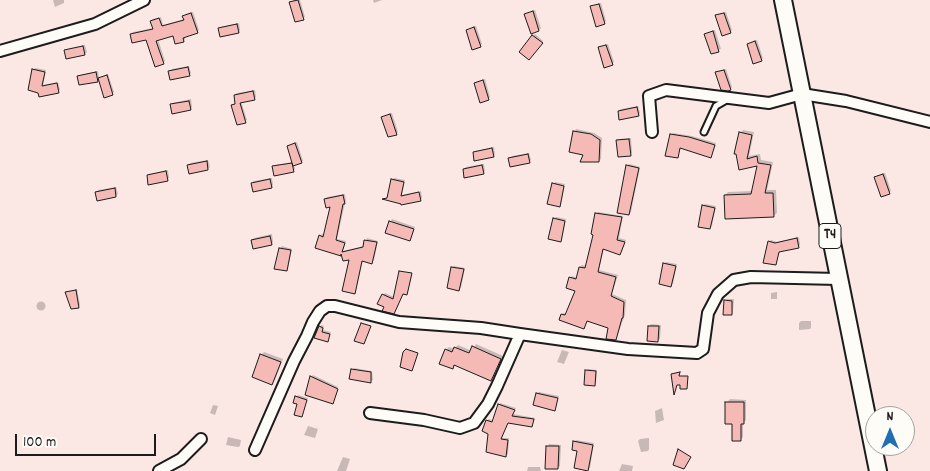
<!DOCTYPE html>
<style>
body{margin:0}
#map{position:relative;width:930px;height:471px;overflow:hidden;background:#fbe8e4;font-family:Dekko,sans-serif}
canvas{display:block}
.north{position:absolute;left:865px;top:406px;width:50px;height:50px;box-sizing:border-box;background:#fdfcf7;border:1px solid #a3a29f;border-radius:50%;rotate:0deg;font-size:14px;font-weight:700;line-height:20px;text-align:center;color:#1c1c1c}
.north::after{content:'';display:block;margin:auto;width:18px;height:22px;background:#1f6fb2;clip-path:polygon(50% 0,100% 100%,50% 72%,0 100%)}
.scale{position:absolute;left:15px;top:434px;width:141px;height:22px;box-sizing:border-box;border:2px solid #1c1c1c;border-top:0;padding-left:6px;font-size:15px;line-height:18px;white-space:nowrap;color:#1c1c1c;-webkit-text-stroke:4px #fdfcf7;paint-order:stroke}
</style>
<div id="map">
<canvas width="930" height="471"></canvas>
<div class="north">N</div>
<div class="scale">100 m</div>
</div>
<script>
const ctx = document.querySelector('canvas').getContext('2d');
ctx.lineJoin = 'round';
function fill(path, color) {
  ctx.fillStyle = color;
  ctx.fill(path, 'evenodd');
}
function poly(rows) {
  const path = new Path2D();
  for (const r of rows) {
    if (r.length === 3) {
      path.moveTo(r[0] + r[2], r[1]);
      path.arc(r[0], r[1], r[2], 0, 2 * Math.PI);
      continue;
    }
    path.moveTo(r[0], r[1]);
    for (let i = 2; i < r.length; i += 2) path.lineTo(r[i], r[i + 1]);
  }
  return path;
}
function trace(path, color, width, dash) {
  ctx.strokeStyle = color;
  ctx.lineWidth = width;
  ctx.lineCap = dash ? 'butt' : 'round';
  ctx.setLineDash(dash || []);
  ctx.stroke(path);
}
function write(font, color, halo, rows, align = 'center') {
  ctx.font = font + ' Dekko,sans-serif';
  ctx.lineWidth = 4;
  ctx.setLineDash([]);
  ctx.textBaseline = 'middle';
  ctx.strokeStyle = halo;
  ctx.fillStyle = color;
  for (const [text, x, y, turn = 0] of rows) {
    ctx.save();
    ctx.translate(x, y);
    ctx.rotate((+turn || 0) * Math.PI / 180);
    ctx.textAlign = isNaN(turn) ? turn : align;
    if (halo) ctx.strokeText(text, 0, 0);
    ctx.fillText(text, 0, 0);
    ctx.restore();
  }
}
fill(poly([
 [53,0,64,0,64,3,55,7],
 [300,0,305,17,303,18,290,2,294,0],
 [373,0,382,0,374,3],
 [601,3,606,21,604,23,591,7],
 [535,10,541,28,539,30,526,14],
 [193,12,199,30,197,32,185,36,185,39,184,41,174,34,158,39,165,61,163,63,147,38,131,34,133,32,154,28,151,21,153,19,161,17,163,25,185,19,184,16,186,14],
 [726,12,732,30,730,32,717,16],
 [239,23,240,30,239,32,219,28,221,27],
 [476,26,482,44,480,46,467,30],
 [715,30,721,49,711,53,706,34],
 [535,34,543,41,531,57,533,36],
 [757,40,763,58,761,60,748,44],
 [608,44,614,62,612,64,599,48],
 [85,45,87,52,85,54,65,51,67,49],
 [189,66,191,73,189,75,170,71,172,69],
 [35,68,46,70,43,85,58,82,60,90,58,91,40,95,33,70],
 [726,69,732,87,730,89,717,73],
 [98,71,99,78,108,74,114,92,112,94,99,79,97,80,78,77,80,75],
 [485,79,490,97,488,99,475,83],
 [255,90,256,97,254,99,241,101,247,120,245,121,232,105,237,103,235,95,237,93],
 [191,99,192,107,191,109,171,105,173,103],
 [638,106,640,113,638,115,619,111,621,109],
 [392,113,398,132,396,134,383,117],
 [576,129,594,133,602,138,601,159,599,161,584,154,570,151,575,131],
 [743,130,754,132,749,156,760,154,761,160,773,162,767,190,776,190,777,213,773,216,725,195,728,192,753,191,759,164,740,168,740,133],
 [673,133,692,136,716,143,712,155,711,156,681,147,678,157,671,135],
 [631,138,632,153,630,155,618,141,619,139],
 [297,142,303,161,294,165,295,169,293,171,274,167,276,165,293,162,288,146],
 [494,147,495,154,493,156,474,153,476,151],
 [529,153,531,160,529,162,510,158,512,156],
 [208,160,210,167,208,169,189,165,190,163],
 [484,164,485,171,483,173,464,169,466,167],
 [629,164,640,167,631,212,629,214,627,166],
 [168,170,169,178,167,180,148,176,150,174],
 [885,173,891,191,889,193,876,177],
 [272,178,273,185,272,187,252,183,254,181],
 [394,178,405,180,402,195,421,191,422,198,420,200,384,199,389,197,392,180],
 [555,182,565,184,561,204,559,206,553,184],
 [116,187,118,194,116,196,97,192,98,190],
 [345,194,346,201,345,203,337,239,346,241,343,251,364,246,367,238,378,241,374,260,372,262,363,260,356,290,354,292,350,258,342,252,340,254,320,236,322,234,325,235,331,205,325,199,327,197],
 [705,204,716,206,712,226,710,228,703,206],
 [598,212,623,216,619,238,626,240,622,251,620,253,604,248,599,270,618,275,612,294,626,300,625,315,616,339,610,327,588,320,584,328,562,314,564,313,567,314,577,290,570,278,572,276,578,278,580,267,582,265,587,266,594,234,596,214],
 [556,217,566,219,562,239,560,241,554,219],
 [392,219,415,227,410,240,386,232],
 [272,234,273,242,272,244,252,240,254,238],
 [799,237,800,245,798,247,780,250,776,264,769,242,771,240,777,242],
 [282,246,292,249,288,268,286,270,280,248],
 [666,262,677,264,673,284,671,285,664,264],
 [454,266,465,268,461,288,459,289,452,267],
 [400,272,412,275,408,291,407,293,404,293,394,312,386,307,383,295,385,293,394,297],
 [77,289,80,305,78,307,67,292],
 [777,292,777,299,771,299,771,293],
 [727,299,734,299,733,312,732,314,725,301],
 [41,306,4.5],
 [801,321,811,321,811,328,810,329,799,330,799,323],
 [651,324,661,325,660,339,658,340,649,326],
 [321,325,324,326,323,330,331,332,327,341,315,337],
 [476,344,503,356,491,379,456,364,452,368,446,350,449,347,454,349,458,345,472,351],
 [562,350,569,352,564,364,557,362],
 [264,352,283,359,275,380,272,384,261,355],
 [354,368,372,371,373,380,371,381,352,370],
 [588,369,597,370,596,383,594,384,587,370],
 [313,375,338,387,333,403,311,377],
 [539,392,559,396,554,410,537,393],
 [298,395,308,398,301,416,296,397],
 [730,399,746,400,746,420,743,423,743,437,740,440,727,402],
 [500,403,516,408,513,414,535,418,532,426,508,422,502,438,509,438,508,454,506,456,490,433,487,421,489,419,493,421],
 [213,405,218,406,215,415,210,413],
 [662,408,664,420,656,423,655,411],
 [308,426,318,429,315,438,304,435],
 [228,437,241,440,240,446,238,447,226,445],
 [649,438,649,449,648,451,641,452,638,441,640,439],
 [576,440,594,443,590,468,588,470,574,442],
 [549,444,561,445,560,466,558,468,548,446],
 [343,457,350,459,346,471,337,471],
 [622,464,633,466,632,471,619,471],
 [528,467,540,467,541,471,527,471]
]), '#0003');
const building = poly([
 [298,0,304,20,295,22,289,2,298,0],
 [599,4,605,24,596,27,590,6,599,4],
 [533,11,539,31,531,34,524,14,533,11],
 [191,13,198,33,183,38,184,42,175,44,173,36,156,41,164,64,155,67,146,40,132,43,130,34,153,29,150,21,159,18,162,26,184,20,182,16,191,13],
 [724,13,731,33,722,36,715,15,724,13],
 [237,24,239,33,220,37,218,28,237,24],
 [474,27,481,47,472,50,466,30,474,27],
 [713,31,719,52,711,54,704,34,713,31],
 [532,35,543,43,529,60,519,52,532,35],
 [755,41,762,61,753,64,747,44,755,41],
 [606,45,613,65,604,68,598,47,606,45],
 [83,46,85,55,66,59,64,50,83,46],
 [188,67,190,76,170,80,168,71,188,67],
 [32,69,45,72,42,86,57,83,59,93,39,97,38,93,28,90,32,69],
 [724,70,731,90,728,91,721,90,715,72,724,70],
 [96,72,98,82,79,85,77,76,96,72],
 [107,75,113,95,104,98,98,78,107,75],
 [483,80,489,100,480,103,474,83,483,80],
 [253,91,255,100,240,103,246,123,237,125,231,105,235,104,234,95,253,91],
 [189,101,191,110,172,114,170,104,189,101],
 [637,107,639,116,619,120,618,111,637,107],
 [390,114,397,135,388,137,381,117,390,114],
 [573,131,591,134,600,140,599,162,580,162,583,155,569,152,573,131],
 [739,132,752,135,747,159,757,156,758,163,771,165,765,193,773,193,774,217,725,219,724,195,751,194,757,166,739,170,736,154,734,154,739,132],
 [670,134,689,137,715,145,711,158,680,148,678,158,665,156,670,134],
 [629,139,631,156,618,157,616,140,629,139],
 [295,143,302,163,293,166,292,163,294,172,274,176,272,166,292,163,287,146,295,143],
 [492,148,494,157,474,161,473,152,492,148],
 [528,154,530,163,510,167,508,158,528,154],
 [207,161,208,170,189,174,187,165,207,161],
 [482,165,484,174,464,178,463,169,482,165],
 [626,165,639,168,629,215,617,213,626,165],
 [166,171,168,181,148,185,147,175,166,171],
 [883,174,890,194,881,197,874,177,883,174],
 [270,179,272,188,253,192,251,183,270,179],
 [391,179,404,182,401,196,419,192,421,201,401,205,401,204,382,199,387,198,391,179],
 [552,183,564,186,560,207,547,204,552,183],
 [115,188,116,197,97,201,95,192,115,188],
 [343,195,345,204,343,204,336,240,345,243,342,252,363,247,364,240,377,242,372,264,362,261,355,294,342,291,349,260,343,261,341,254,341,256,315,248,319,235,323,237,330,207,326,208,324,199,343,195],
 [702,205,715,208,710,229,698,227,702,205],
 [595,213,622,217,617,240,625,242,620,255,603,249,598,272,616,277,611,296,624,302,623,318,622,318,616,340,606,339,608,328,587,321,584,329,559,320,561,314,565,315,575,291,566,288,569,277,576,279,579,267,585,268,593,235,591,234,595,213],
 [553,218,565,221,561,242,548,239,553,218],
 [389,221,414,229,410,241,385,233,389,221],
 [270,236,272,245,253,249,251,240,270,236],
 [797,238,799,248,779,252,776,265,763,263,768,241,775,243,797,238],
 [279,248,291,250,287,271,274,269,279,248],
 [663,263,676,266,671,287,659,284,663,263],
 [451,267,464,269,459,291,447,288,451,267],
 [399,271,412,273,407,295,403,294,394,314,382,311,384,307,377,304,382,294,393,299,399,271],
 [76,290,79,308,71,309,65,292,76,290],
 [724,300,732,301,732,315,723,315,724,300],
 [361,323,371,326,364,344,354,341,361,323],
 [319,326,323,328,322,332,330,334,328,342,314,338,319,326],
 [648,326,659,326,658,342,647,341,648,326],
 [472,346,501,359,491,381,454,365,453,369,439,364,445,349,452,352,454,347,469,353,472,346],
 [406,349,418,353,412,371,400,367,403,352,406,349],
 [260,354,281,362,272,385,252,377,260,354],
 [351,369,371,372,371,383,349,379,351,369],
 [585,370,596,371,595,386,584,385,585,370],
 [680,372,679,376,688,376,687,389,680,389,680,385,677,385,674,395,671,374,680,372],
 [310,376,338,389,333,404,305,395,310,376],
 [536,393,558,398,555,411,533,405,536,393],
 [295,396,307,400,302,417,294,415,297,404,293,403,295,396],
 [725,402,744,402,744,424,741,424,741,441,732,441,732,424,725,424,725,402],
 [498,404,515,410,512,416,534,419,532,427,508,423,501,439,508,440,506,457,486,452,488,434,482,431,486,420,492,422,498,404],
 [573,441,593,445,588,471,574,468,577,451,572,450,573,441],
 [546,446,559,446,558,469,545,469,546,446],
 [678,449,691,457,684,469,673,465,678,449]
]);
fill(building, '#f5b9b6');
trace(building, '#1c1c1c', 1);
const service = poly([
 [704,132,716,106,728,99]
]);
const minor = poly([
 [0,51,95,24,144,0],
 [652,132,649,96,666,90,769,103,802,94,846,101,930,122],
 [370,413,424,420,460,428,474,423,488,404,497,386,520,334],
 [255,450,294,361,307,336,313,322,320,311,327,306,335,306,399,322,481,328,520,334,628,349,697,353,703,349,708,313,718,294,734,280,751,277,838,279],
 [159,471,181,459,201,439]
]);
const trunk = poly([
 [783,0,878,471]
]);
trace(service, '#1c1c1c', 9);
trace(minor, '#1c1c1c', 14);
trace(trunk, '#1c1c1c', 20);
trace(service, '#fdfcf7', 5);
trace(minor, '#fdfcf7', 10);
trace(trunk, '#fdfcf7', 16);
for (const [x, y, w] of [
 [830,236,22]
]) {
  const box = new Path2D();
  box.roundRect(x - w / 2, y - 12.5, w, 25, 4);
  ctx.fillStyle = '#fdfcf7';
  ctx.fill(box);
  trace(box, '#1c1c1c', 1);
}
write('bold 15px', '#1c1c1c', null, [
 ["T4",830,236]
]);
</script>
